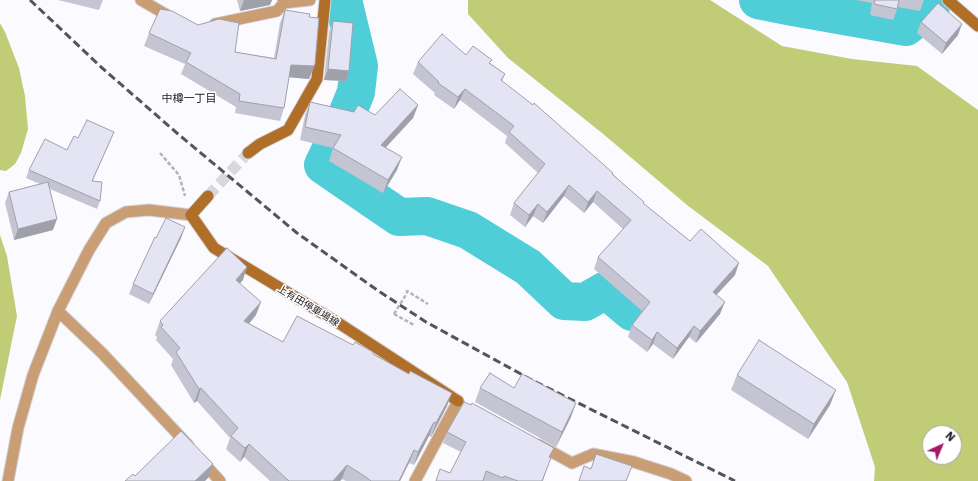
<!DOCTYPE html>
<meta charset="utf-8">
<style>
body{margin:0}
#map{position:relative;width:978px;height:481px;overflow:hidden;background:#fafaff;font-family:"Work Sans",sans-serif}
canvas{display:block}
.north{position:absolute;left:922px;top:425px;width:40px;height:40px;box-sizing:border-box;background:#fff;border:1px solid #a4a4a5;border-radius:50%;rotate:44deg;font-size:11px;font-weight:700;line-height:16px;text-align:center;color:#1c1b1e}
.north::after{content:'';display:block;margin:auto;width:14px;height:18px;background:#a21964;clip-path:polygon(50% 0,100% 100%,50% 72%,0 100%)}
</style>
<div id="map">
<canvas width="978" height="481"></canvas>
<div class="north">N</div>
</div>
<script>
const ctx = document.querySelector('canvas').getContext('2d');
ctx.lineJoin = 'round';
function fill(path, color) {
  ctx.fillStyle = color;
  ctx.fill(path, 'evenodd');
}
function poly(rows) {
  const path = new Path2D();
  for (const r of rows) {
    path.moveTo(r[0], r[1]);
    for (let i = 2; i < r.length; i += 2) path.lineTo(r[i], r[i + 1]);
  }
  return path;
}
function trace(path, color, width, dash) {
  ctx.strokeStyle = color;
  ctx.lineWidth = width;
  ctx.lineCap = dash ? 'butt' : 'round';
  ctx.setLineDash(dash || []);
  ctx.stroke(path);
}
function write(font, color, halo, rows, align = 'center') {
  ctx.font = font + ' "Work Sans","Noto Sans JP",sans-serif';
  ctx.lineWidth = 3;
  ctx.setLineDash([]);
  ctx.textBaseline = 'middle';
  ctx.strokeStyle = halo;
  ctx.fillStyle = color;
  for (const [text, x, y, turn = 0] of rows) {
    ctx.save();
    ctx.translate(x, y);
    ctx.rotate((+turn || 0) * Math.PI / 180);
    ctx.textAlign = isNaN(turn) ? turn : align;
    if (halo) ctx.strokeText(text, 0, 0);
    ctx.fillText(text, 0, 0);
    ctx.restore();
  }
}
fill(poly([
 [468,0,710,0,782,46,852,59,917,66,978,110,978,481,874,481,875,467,847,382,768,266,687,205,602,133,508,58,468,14],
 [930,433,954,433,954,457,930,457],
 [0,23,5,32,19,68,25,96,28,129,21,153,15,164,6,171,0,170],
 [0,235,7,256,17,316,0,400]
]), '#c1cc76');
trace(poly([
 [343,0,359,66,356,92,344,122,323,165,399,217,427,216,468,230,528,267,564,301,585,302,606,290,632,312],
 [758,0,793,7,906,27,931,7]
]), '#4fced8', 38);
trace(poly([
 [208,196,248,153]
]), '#d9d9dd', 11, [11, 5.5]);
const minor = poly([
 [141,0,172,18],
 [283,0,284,3,310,0],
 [215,24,277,11,284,3],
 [188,445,102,353,58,311,89,250,106,223,126,212,149,210,191,215],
 [200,459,220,481],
 [572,463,593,454,634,462,671,474,686,481],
 [415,481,458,401]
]);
const tertiary = poly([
 [539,445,572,463],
 [8,481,18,428,33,375,58,311]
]);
const secondary = poly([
 [948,0,978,26],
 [248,153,260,144,288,130,317,79,325,0],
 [208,196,191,215,214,248,340,324,458,401]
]);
trace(minor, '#d6d6db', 13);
trace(tertiary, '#d6d6db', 13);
trace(secondary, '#d6d6db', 13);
trace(poly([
 [160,153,179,175,185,196],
 [407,293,407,291,428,304],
 [394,314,414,325]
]), '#b5b5b9', 2.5, [4, 2]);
trace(minor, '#ca9e74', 11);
trace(tertiary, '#ca9e74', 11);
trace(secondary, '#af6f29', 11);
trace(poly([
 [30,0,101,67,178,134,297,233,377,290,426,322,530,379,735,481]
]), '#555558', 3, [8, 4]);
trace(poly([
 [394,314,407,293]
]), '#b5b5b9', 2.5, [4, 2]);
fill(poly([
 [58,0,103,0,99,10],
 [236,0,272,0,270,5,240,11,237,0],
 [856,0,924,0,920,11,898,7,893,20,870,15,872,3],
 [285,10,309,17,315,64,309,79,289,77,284,108,280,121,235,113,236,107,181,74,185,64,144,46,149,33,235,52,274,58,280,23],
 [333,21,349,71,346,81,324,80,329,32],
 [921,22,958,35,942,54,917,33],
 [466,55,490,63,505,74,502,81,613,173,613,174,644,204,690,241,735,275,716,295,720,314,696,343,689,337,673,359,653,344,647,352,628,337,632,325,642,311,594,269,598,257,623,229,593,202,584,213,564,196,543,223,533,216,525,227,510,215,514,203,538,173,505,143,507,136,460,100,454,109,434,95,435,93,413,74,418,62],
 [310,102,354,112,375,115,418,105,413,118,386,147,397,170,383,193,329,161,333,148,300,140,305,115],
 [114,132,110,141,92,181,100,201,97,209,50,189,53,230,14,240,5,203,9,192,40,184,26,178,29,170,67,150,78,138],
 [156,238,181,238,149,304,129,294,133,284],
 [243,280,240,283,256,315,249,324,283,342,353,345,373,354,447,406,431,437,429,436,414,465,409,463,400,481,346,481,342,479,340,481,270,481,244,457,240,462,226,449,230,438,197,401,194,403,171,365,173,359,156,340,157,337,155,335,160,321],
 [737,375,830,405,808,439,731,390],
 [480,388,514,388,571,417,556,447,475,402],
 [447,432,550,458,543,481,436,481,450,473,461,452,443,443]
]), '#c5c4d2');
fill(poly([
 [244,0,272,0,270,5,240,11],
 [962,24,958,35,942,54,946,43],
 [315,64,309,79,286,77,291,65],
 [328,69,349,71,346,81,324,80],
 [465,89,460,100,454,109,458,97],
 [418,105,413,118,376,158,381,145],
 [114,132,110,141,89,189,92,181],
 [402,157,397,170,383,193,388,180],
 [569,185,564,196,543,223,547,212],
 [597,191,593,202,584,213,588,202],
 [538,204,533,216,525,227,529,215],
 [57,219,53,230,14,240,18,229],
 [185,227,181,238,149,304,153,294],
 [739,263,735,275,708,304,713,292],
 [247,267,243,280,231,293,236,280],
 [261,302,256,315,239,335,244,321],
 [725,302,720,314,696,343,700,331],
 [694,326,689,337,673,359,677,348],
 [657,332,653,344,647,352,652,340],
 [201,388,197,401,194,403,199,389],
 [836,390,830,405,808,439,814,424],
 [452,393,447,406,431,437,436,423],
 [576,403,571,417,556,447,562,432],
 [434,422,429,436,414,465,418,452],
 [249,444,244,457,240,462,245,448],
 [414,450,409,463,400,481,399,481],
 [213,464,208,478,205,481,195,481],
 [347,465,342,479,340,481,333,481]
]), '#a0a0ab');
const building = poly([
 [875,0,899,0,897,9,874,4,875,0],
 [938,3,962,24,946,43,921,22,938,3],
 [160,9,172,11,198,25,219,19,239,23,235,52,276,59,285,10,310,14,309,17,319,18,315,64,314,66,291,65,284,108,239,101,240,94,186,62,191,53,149,33,160,9],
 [333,21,353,23,349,71,328,69,333,21],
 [442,34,466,55,473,46,492,60,489,63,505,74,501,80,533,105,534,103,613,173,612,174,644,202,643,203,690,241,701,229,739,263,713,292,725,302,700,331,694,326,677,348,657,332,652,340,632,325,650,302,598,257,631,220,597,191,588,202,569,185,547,212,538,204,529,215,514,203,545,164,509,132,514,126,465,89,458,97,438,83,439,82,418,62,442,34],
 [400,89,418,105,381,145,402,157,388,180,333,148,341,135,305,127,310,102,354,112,358,105,375,115,400,89],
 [87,120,114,132,92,181,102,182,100,201,29,170,45,139,67,150,74,136,78,138,87,120],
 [48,182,57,219,18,229,9,192,48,182],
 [166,218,185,227,153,294,133,284,155,237,156,238,166,218],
 [227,248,247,267,236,280,261,302,244,321,283,342,297,316,353,345,355,342,373,352,373,354,409,374,410,371,452,393,436,423,434,422,418,452,414,450,399,481,371,481,366,477,347,465,333,481,289,481,249,444,245,448,231,436,238,428,201,388,199,389,176,352,180,348,161,327,163,325,160,321,227,248],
 [759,340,836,390,814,424,737,375,759,340],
 [490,373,514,388,522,374,576,403,562,432,480,388,490,373],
 [464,402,471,405,472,403,554,448,549,457,551,458,542,481,518,481,504,476,503,478,486,471,483,481,436,481,440,469,450,473,466,442,447,432,464,402],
 [181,431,213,464,195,481,125,481,133,474,135,476,181,431],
 [596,454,632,466,626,481,579,481,584,466,591,469,596,454]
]);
fill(building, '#e5e4f4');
trace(building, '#a0a0ab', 1);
write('10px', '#1c1b1e', '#fff', [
 ["上有田停車場線",308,306,31]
]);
write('11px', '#1c1b1e', '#fff', [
 ["中樽一丁目",189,99]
]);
</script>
